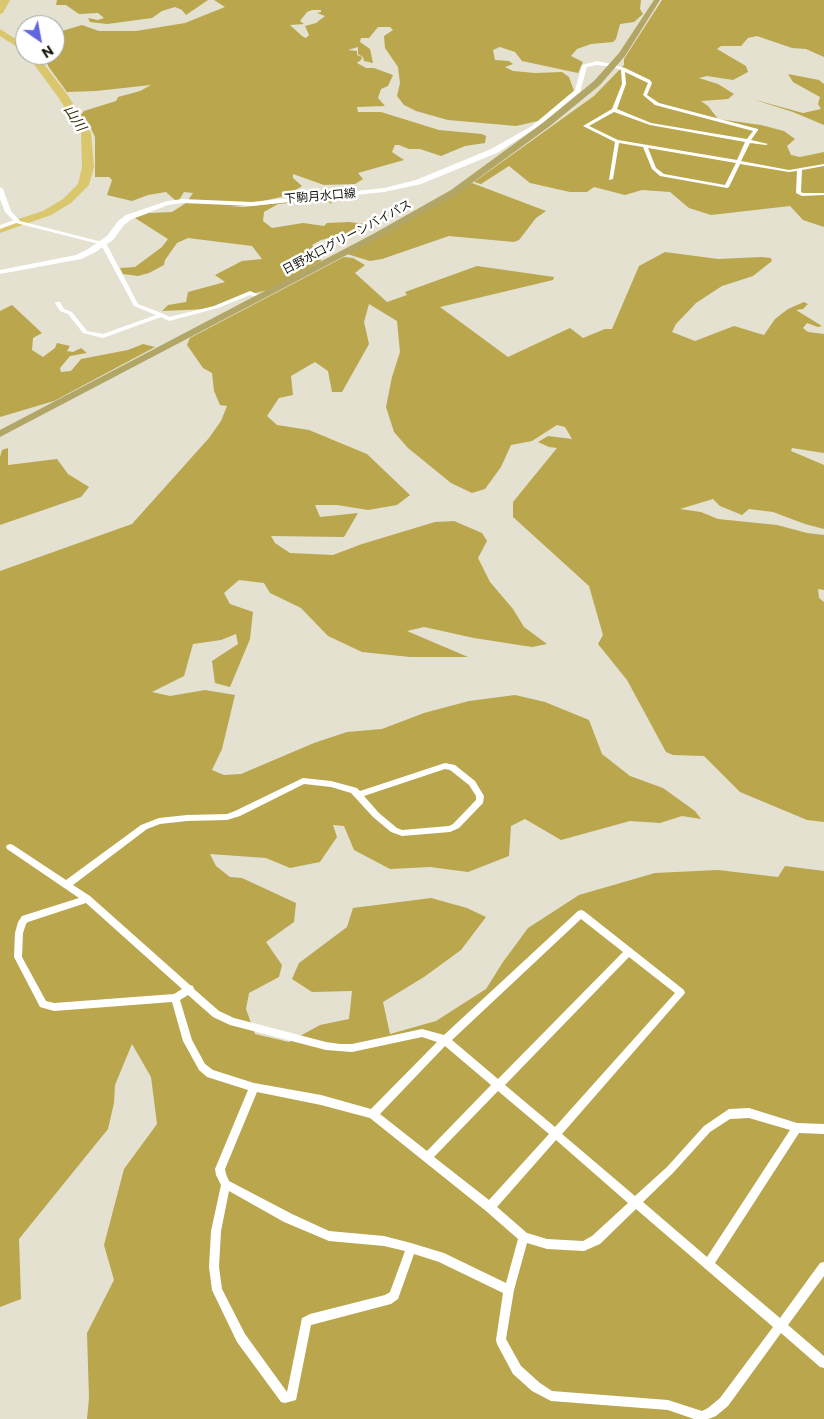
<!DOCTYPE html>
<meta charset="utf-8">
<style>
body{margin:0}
#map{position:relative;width:824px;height:1419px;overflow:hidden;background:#e4e1d0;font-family:Commissioner,sans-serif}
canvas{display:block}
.north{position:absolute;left:15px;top:15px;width:50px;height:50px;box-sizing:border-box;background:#fff;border:1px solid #a1a19f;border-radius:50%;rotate:147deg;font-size:14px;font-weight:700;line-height:20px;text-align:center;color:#15140e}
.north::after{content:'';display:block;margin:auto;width:18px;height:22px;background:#6266de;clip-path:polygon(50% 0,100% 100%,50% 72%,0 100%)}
</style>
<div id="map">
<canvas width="824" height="1419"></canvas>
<div class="north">N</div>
</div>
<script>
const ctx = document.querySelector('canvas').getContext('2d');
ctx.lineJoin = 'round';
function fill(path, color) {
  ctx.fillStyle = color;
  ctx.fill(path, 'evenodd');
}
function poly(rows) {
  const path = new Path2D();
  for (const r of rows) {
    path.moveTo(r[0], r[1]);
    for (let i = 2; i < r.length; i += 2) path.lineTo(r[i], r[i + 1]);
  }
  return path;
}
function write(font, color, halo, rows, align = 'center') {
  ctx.font = font + ' Commissioner,"Noto Sans JP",sans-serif';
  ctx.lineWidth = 5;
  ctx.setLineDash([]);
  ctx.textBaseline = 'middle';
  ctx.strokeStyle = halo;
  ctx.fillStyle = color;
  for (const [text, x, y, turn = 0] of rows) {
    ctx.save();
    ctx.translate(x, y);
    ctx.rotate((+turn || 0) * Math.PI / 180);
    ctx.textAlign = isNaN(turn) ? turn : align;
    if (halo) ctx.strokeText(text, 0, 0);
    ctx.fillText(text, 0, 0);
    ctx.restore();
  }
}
fill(poly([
 [57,0,208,0,186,15,182,10,175,7,162,11,152,18,107,24,90,22,88,18,98,20,104,18,98,13,79,14,66,5,56,5],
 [214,0,641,0,640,9,643,14,634,22,620,24,616,39,613,42,591,44,577,49,571,56,583,62,578,73,522,61,515,52,500,47,493,50,495,60,509,61,513,64,505,67,513,71,535,73,562,72,569,77,574,91,538,121,516,126,448,120,416,111,404,105,397,96,400,83,398,67,385,48,384,36,393,30,390,27,378,27,369,38,361,38,360,42,370,49,373,63,364,61,363,57,358,54,358,47,348,50,357,51,357,55,362,57,361,60,357,63,366,68,374,68,393,75,388,86,381,89,378,98,385,106,357,107,358,112,381,112,439,130,482,134,486,136,485,143,465,146,441,156,420,149,409,149,399,145,395,145,392,152,404,160,358,173,363,179,355,184,324,185,293,174,293,178,302,186,285,196,241,206,229,206,243,207,329,197,333,198,331,204,327,200,322,200,278,204,264,212,263,221,272,228,303,223,324,226,327,223,349,222,372,225,359,231,321,240,312,245,322,254,321,261,272,289,239,297,206,309,162,311,168,305,186,302,188,292,225,282,215,275,242,261,262,259,252,246,188,238,177,243,165,260,164,265,149,273,138,276,123,274,120,268,135,267,162,247,168,239,135,218,149,213,172,212,186,203,193,193,184,192,179,200,175,200,166,192,148,195,132,201,107,195,112,180,109,177,95,177,95,137,88,122,80,116,84,111,116,101,118,97,140,91,151,85,96,91,67,92,48,66,46,55,55,55,55,45,63,37,62,31,82,25,99,31,136,31,185,23,225,7],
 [312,10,321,10,321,12,317,13,325,16,316,23,305,26,309,35,306,38,302,36,290,25,304,24,300,21,307,12],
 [662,0,824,0,824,57,806,49,792,48,757,36,748,38,741,46,721,46,717,49,746,66,748,72,733,80,707,76,699,78,718,84,734,94,728,99,701,101,708,106,718,119,761,125,784,131,795,139,787,146,791,155,800,157,824,152,824,227,803,220,790,206,711,215,689,208,670,192,642,190,625,195,594,187,587,192,570,192,530,183,509,166,481,184,474,182,594,96,624,65,624,59],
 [788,74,819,80,824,84,824,125,793,112,752,99,803,113,821,109,818,104,820,97,793,82],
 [472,183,546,211,536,218,519,240,514,242,449,236,382,259,370,261,347,254],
 [665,252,718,259,761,257,771,258,772,261,753,276,722,286,696,303,676,324,672,332,695,341,734,326,764,335,775,319,788,309,804,302,808,304,803,309,796,310,822,326,818,327,807,323,803,328,808,332,824,334,824,453,792,448,791,451,824,465,824,529,805,524,773,512,749,509,742,515,720,506,713,499,680,509,701,512,718,519,777,525,807,533,824,535,824,590,818,589,819,598,824,602,824,822,807,820,740,792,704,756,673,755,666,752,627,680,598,644,603,635,589,586,513,517,513,502,557,448,549,447,538,442,548,436,572,439,565,427,557,425,532,441,511,445,501,467,485,489,472,493,451,483,408,448,394,432,386,407,392,377,400,352,397,321,369,304,364,322,369,344,342,392,332,392,328,371,315,362,291,376,293,395,279,398,267,416,277,425,309,430,367,454,410,495,397,505,368,510,337,505,315,505,320,517,358,513,344,537,271,536,275,543,290,553,333,555,362,544,435,522,454,521,482,533,487,541,478,558,490,582,513,609,524,627,547,644,532,647,474,638,424,627,407,631,468,657,410,657,362,652,328,636,301,608,270,593,264,583,239,580,224,593,230,604,253,612,250,639,230,687,215,683,212,661,238,644,236,634,221,640,193,644,184,676,152,692,170,696,205,690,235,695,222,749,212,770,224,775,241,774,314,743,347,732,382,729,424,713,469,701,515,695,545,702,589,720,602,754,630,776,663,788,695,811,701,819,682,816,660,823,630,821,561,840,525,819,511,826,509,856,468,872,430,867,390,869,354,850,344,826,333,825,337,837,320,862,290,868,266,858,210,854,216,866,230,877,242,878,296,903,294,922,266,942,282,965,279,977,249,993,246,1009,255,1034,289,1042,320,1025,349,1019,352,991,312,992,292,979,299,963,347,927,353,908,431,898,467,908,486,917,461,950,424,977,383,1002,390,1034,436,1021,486,989,503,962,528,928,579,895,655,873,718,870,778,877,785,866,824,871,824,1419,87,1419,89,1398,87,1333,114,1280,104,1245,124,1169,157,1124,151,1077,132,1044,115,1085,114,1103,108,1129,19,1239,21,1299,0,1307,0,571,132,524,209,438,221,421,227,406,220,405,214,391,212,373,203,368,187,345,190,338,344,257,353,258,365,265,355,273,387,302,407,295,405,292,477,266,554,277,553,280,440,307,508,357,570,328,583,338,605,329,612,329,639,266],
 [12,305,42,333,33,338,32,350,43,357,55,348,57,343,70,346,67,351,73,352,81,348,87,353,70,356,60,368,61,372,71,371,81,359,128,350,143,344,155,347,54,401,0,417,0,311],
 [8,448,8,465,57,459,68,474,89,487,81,497,0,525,0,457,2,450]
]), '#b9a64d');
fill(poly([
 [10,0,3,13,0,14,0,0,10,0],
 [0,29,25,45,25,52,0,36,0,29],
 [27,55,37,55,67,94,91,133,94,167,89,185,71,203,51,215,0,233,0,225,43,211,63,199,78,184,82,167,81,133,58,97,27,55]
]), '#d9c66d');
fill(poly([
 [611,64,625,68,650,80,652,83,647,95,659,103,758,129,758,130,751,140,768,144,766,145,750,143,741,161,789,170,824,164,824,166,802,170,801,192,803,193,824,193,824,195,802,196,796,193,797,171,789,172,740,164,729,187,727,188,660,176,652,169,643,147,619,143,613,179,609,180,615,142,583,126,612,109,622,84,621,70,611,66,611,64],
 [625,72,648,83,643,95,655,105,753,131,747,139,651,123,617,109,626,84,625,72],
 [614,112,650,125,745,142,737,160,618,140,589,126,614,112],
 [648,148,736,163,725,185,664,174,656,168,648,148],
 [17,219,19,220,19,222,0,229,0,225,17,219],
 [103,241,106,243,138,304,164,314,169,317,214,306,250,291,264,297,261,299,250,295,218,308,169,321,161,317,103,338,83,333,68,314,60,311,55,303,56,302,60,302,64,309,72,312,87,331,103,334,156,315,134,306,100,243,103,241],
 [445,763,455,765,475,781,484,796,483,803,459,828,450,832,402,836,391,832,373,817,351,793,331,787,304,784,240,816,227,820,187,821,160,824,147,829,73,885,90,896,190,985,193,986,194,989,219,1011,234,1018,326,1042,340,1044,352,1044,422,1029,444,1035,578,911,581,910,584,911,684,990,685,993,562,1134,635,1196,667,1167,704,1126,729,1109,749,1108,797,1123,824,1124,824,1134,799,1133,715,1263,780,1318,820,1263,824,1262,824,1276,788,1325,824,1356,824,1368,820,1367,781,1333,728,1406,716,1416,708,1419,694,1419,668,1410,551,1401,532,1391,513,1374,497,1344,496,1340,503,1293,439,1262,414,1254,398,1299,391,1304,311,1325,296,1400,285,1403,281,1402,237,1342,212,1290,209,1267,211,1231,221,1185,216,1175,215,1169,248,1090,207,1077,199,1070,183,1041,172,1002,54,1011,40,1007,14,957,15,933,18,922,22,916,79,898,7,849,6,847,7,845,10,844,13,845,66,880,141,825,159,818,187,815,227,814,235,811,303,778,331,781,357,788,360,791,445,763],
 [445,769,450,770,469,785,476,796,476,800,453,824,449,826,402,830,397,828,379,813,364,796,445,769],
 [86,903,182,989,174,994,54,1003,46,1001,22,957,23,933,26,924,28,922,86,903],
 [581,919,623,952,498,1079,452,1040,581,919],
 [629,957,675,993,555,1127,505,1085,629,957],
 [188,995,213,1017,230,1025,326,1050,352,1052,422,1037,437,1042,371,1109,321,1095,254,1083,213,1070,205,1064,192,1040,180,1000,188,995],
 [445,1046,491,1085,427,1151,380,1114,445,1046],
 [498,1091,549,1134,489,1200,434,1157,498,1091],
 [257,1092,321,1105,370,1118,486,1211,518,1239,506,1283,444,1253,411,1243,384,1236,329,1231,292,1214,229,1181,226,1174,225,1169,257,1092],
 [749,1118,790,1130,707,1257,643,1202,673,1173,710,1132,730,1119,749,1118],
 [556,1140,628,1203,592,1236,583,1241,547,1239,527,1233,497,1207,556,1140],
 [229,1191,284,1222,329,1241,384,1246,405,1251,390,1292,385,1295,310,1314,302,1318,287,1392,245,1334,222,1289,219,1267,221,1231,229,1191],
 [636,1209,773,1327,720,1398,708,1408,702,1411,668,1400,552,1391,540,1383,521,1366,506,1339,514,1290,527,1243,547,1249,584,1251,600,1244,636,1209]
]), '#fff');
fill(poly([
 [0,187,3,189,11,211,20,221,106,243,103,245,16,223,5,212,0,199,0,187]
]), '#fff');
fill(poly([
 [597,61,616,65,613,67,597,65,587,67,580,92,536,128,497,153,421,184,384,192,252,206,183,203,168,205,132,219,124,225,113,240,94,253,81,259,0,274,0,270,76,255,88,249,107,236,118,221,126,215,167,201,183,199,252,202,384,188,416,180,491,149,532,126,575,90,582,65,597,61]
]), '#fff');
fill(poly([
 [654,0,660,0,625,56,600,85,550,126,457,194,379,238,0,437,0,430,373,234,451,190,544,122,594,81,619,53,654,0]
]), '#b2a667');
write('12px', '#15140e', '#fff', [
 ["下駒月水口線",320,196,-5],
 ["日野水口グリーンバイパス",347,237,-28]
]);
write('italic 14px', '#352d04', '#fff', [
 ["山川",75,118,57]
]);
</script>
